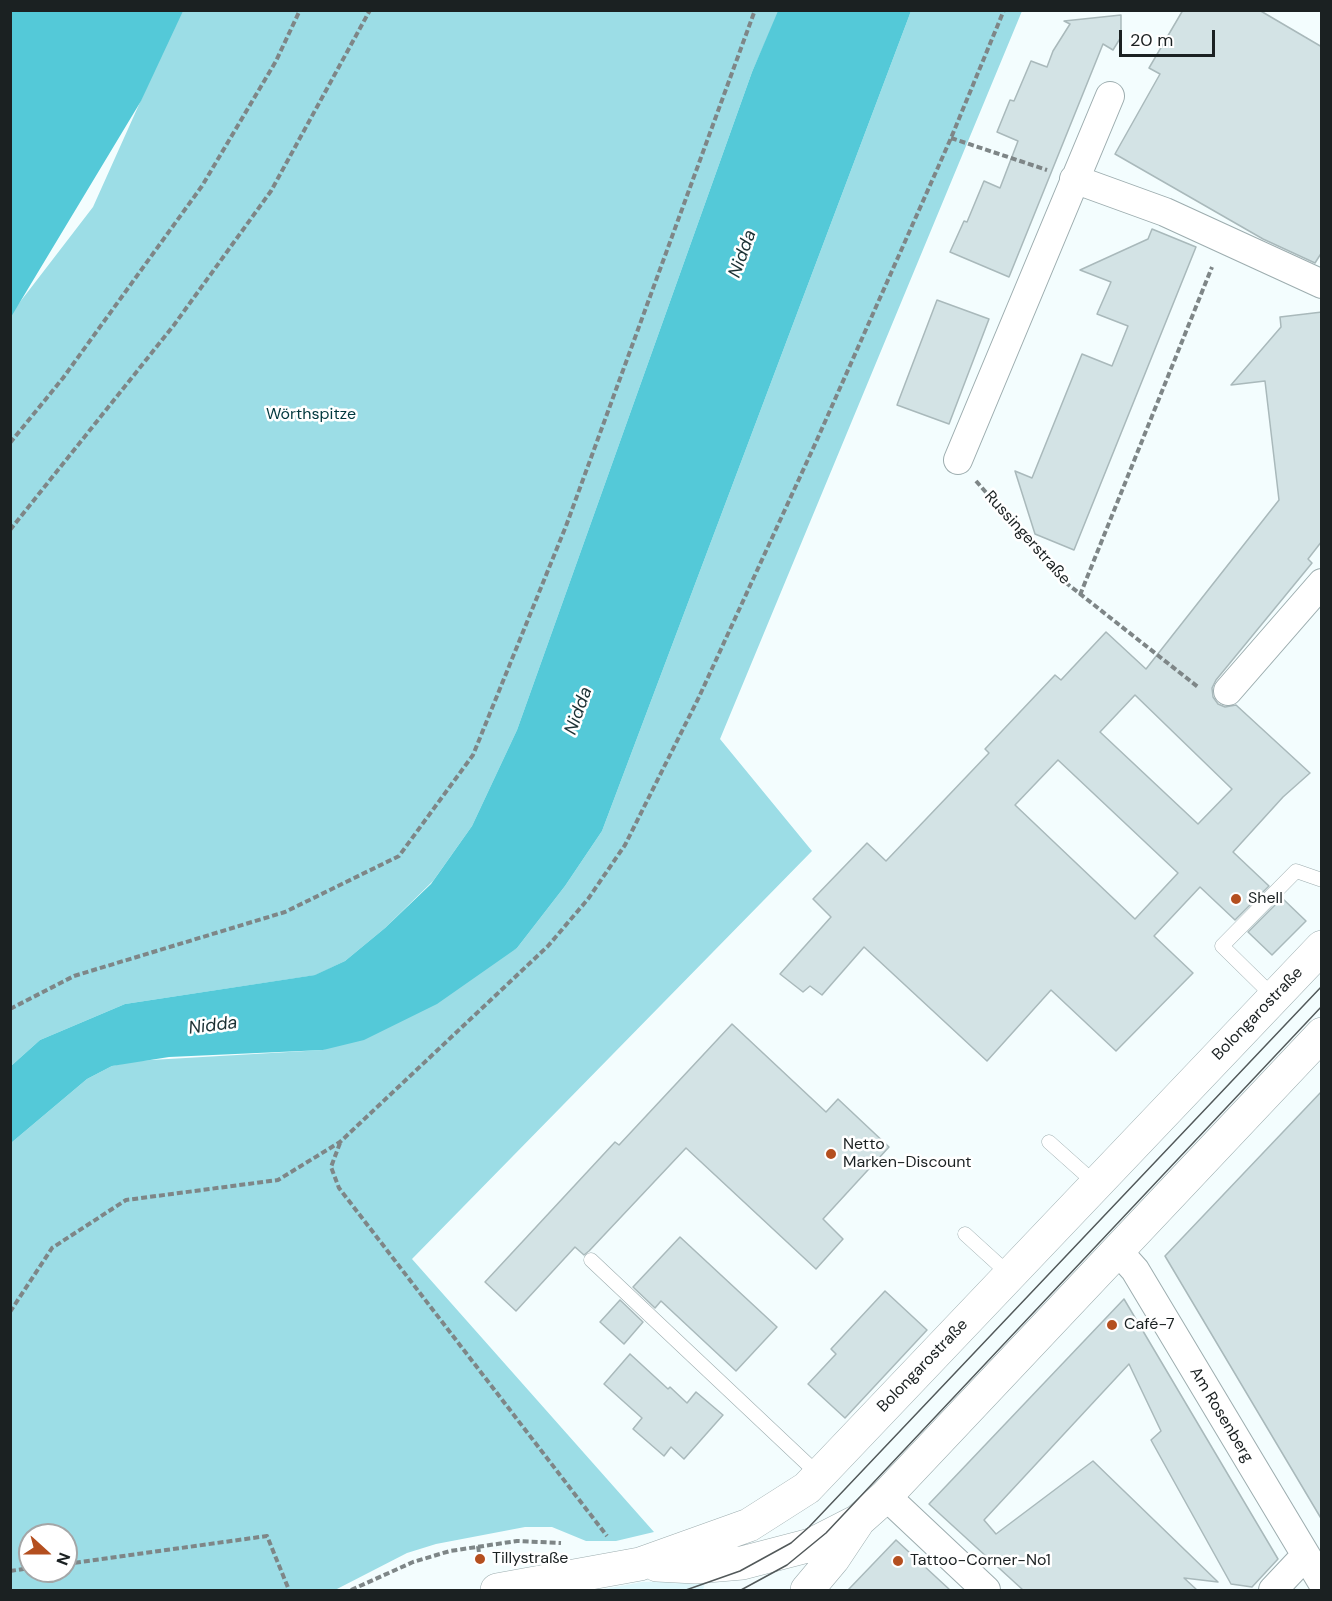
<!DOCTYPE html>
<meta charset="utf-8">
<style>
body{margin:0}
#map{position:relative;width:1332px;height:1601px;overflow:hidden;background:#f3fdfe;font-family:"DM Sans",sans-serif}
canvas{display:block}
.frame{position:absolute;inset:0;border:12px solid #1b2122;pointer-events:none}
.north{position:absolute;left:18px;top:1523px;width:60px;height:60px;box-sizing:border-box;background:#fff;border:2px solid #a4a6a7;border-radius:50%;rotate:111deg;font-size:16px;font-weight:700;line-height:24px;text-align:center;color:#1b2122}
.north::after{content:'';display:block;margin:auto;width:21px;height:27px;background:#b44f1f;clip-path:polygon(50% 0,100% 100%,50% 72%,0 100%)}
.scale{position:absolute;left:1119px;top:30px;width:96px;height:27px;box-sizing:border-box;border:3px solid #1b2122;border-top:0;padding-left:8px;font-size:18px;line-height:21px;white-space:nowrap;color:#1b2122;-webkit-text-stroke:4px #fff;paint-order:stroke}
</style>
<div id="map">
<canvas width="1332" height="1601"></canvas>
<div class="frame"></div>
<div class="north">N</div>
<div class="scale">20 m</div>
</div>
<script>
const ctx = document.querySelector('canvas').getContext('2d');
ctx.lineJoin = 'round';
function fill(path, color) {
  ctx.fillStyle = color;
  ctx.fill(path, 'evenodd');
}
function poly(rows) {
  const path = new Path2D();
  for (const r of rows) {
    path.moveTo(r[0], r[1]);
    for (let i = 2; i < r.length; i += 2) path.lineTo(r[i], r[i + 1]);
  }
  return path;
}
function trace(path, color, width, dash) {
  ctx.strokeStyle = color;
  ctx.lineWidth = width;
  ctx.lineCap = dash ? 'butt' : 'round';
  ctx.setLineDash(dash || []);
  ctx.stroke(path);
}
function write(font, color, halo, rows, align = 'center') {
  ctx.font = font + ' "DM Sans",sans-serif';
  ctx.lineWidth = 5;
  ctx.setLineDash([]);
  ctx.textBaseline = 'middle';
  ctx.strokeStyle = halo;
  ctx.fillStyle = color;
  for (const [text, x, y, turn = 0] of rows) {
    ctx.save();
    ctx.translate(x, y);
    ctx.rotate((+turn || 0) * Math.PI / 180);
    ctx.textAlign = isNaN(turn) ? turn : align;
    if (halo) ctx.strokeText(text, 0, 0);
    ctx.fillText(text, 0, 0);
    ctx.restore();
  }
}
fill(poly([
 [705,1581,703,1590,599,1590,642,1582]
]), '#def7fb');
fill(poly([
 [181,11,779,11,752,72,517,730,472,826,433,881,385,928,345,961,316,975,125,1004,40,1040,11,1066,10,315,93,207],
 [911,11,1022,11,720,739,812,851,412,1259,654,1532,616,1541,586,1541,552,1527,525,1527,436,1544,407,1553,335,1590,11,1590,11,1143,87,1079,112,1066,134,1061,323,1050,517,948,565,886,602,831],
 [30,1535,66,1535,66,1571,30,1571]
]), '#9cdde6');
fill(poly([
 [11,10,183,11,141,101,11,317],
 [778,11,911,11,602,831,565,886,517,948,437,1004,364,1040,323,1050,169,1057,112,1066,87,1079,11,1143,11,1066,40,1040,125,1004,315,975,345,961,385,928,431,884,472,826,517,730,752,72]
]), '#54c9d8');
const building = poly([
 [1183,10,1259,10,1322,47,1322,252,1315,263,1263,239,1115,154,1160,74,1149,68,1183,10],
 [1121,15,1121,37,1113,50,1103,44,1009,277,950,252,964,221,967,222,984,181,1000,188,1018,141,997,132,1010,100,1014,101,1031,61,1047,67,1053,51,1070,24,1064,21,1121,15],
 [1152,229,1196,247,1074,550,1035,534,1015,471,1032,478,1082,354,1112,366,1128,326,1097,314,1111,282,1080,270,1148,239,1152,229],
 [937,300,989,319,949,424,897,405,937,300],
 [1322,312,1322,541,1308,559,1312,563,1216,680,1212,688,1213,697,1218,704,1225,707,1236,705,1310,773,1283,797,1233,852,1269,886,1235,920,1200,887,1154,936,1193,973,1116,1051,1051,990,987,1061,864,947,822,995,810,986,803,992,780,974,831,917,813,899,867,843,886,861,989,753,985,749,1055,675,1061,680,1106,632,1146,669,1279,500,1265,381,1231,385,1281,327,1280,317,1322,312],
 [1135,695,1232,789,1198,824,1100,732,1135,695],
 [1058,760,1178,873,1135,919,1015,805,1058,760],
 [1282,898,1306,921,1272,955,1248,932,1282,898],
 [732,1024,826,1112,838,1099,889,1147,823,1219,843,1239,816,1269,686,1148,589,1251,584,1255,575,1247,516,1311,485,1282,615,1142,619,1145,732,1024],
 [1322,1091,1322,1520,1165,1256,1322,1091],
 [680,1237,777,1327,736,1371,661,1301,655,1308,633,1287,680,1237],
 [885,1291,927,1330,845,1418,808,1384,836,1354,831,1349,885,1291],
 [1124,1299,1278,1559,1252,1587,1231,1584,1151,1440,1161,1431,1129,1364,984,1520,996,1534,1093,1461,1218,1582,1184,1578,1197,1590,1023,1590,929,1504,1124,1299],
 [620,1300,643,1322,624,1344,600,1322,620,1300],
 [630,1354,668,1389,670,1387,687,1403,696,1392,723,1415,684,1459,671,1447,664,1456,633,1429,642,1418,604,1384,630,1354],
 [896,1540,950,1590,848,1590,896,1540]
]);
fill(building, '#d3e3e5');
trace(building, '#a9b9bb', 1.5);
const service = poly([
 [1274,997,1222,946,1296,871,1322,880],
 [1049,1142,1096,1184],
 [965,1234,1010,1275],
 [591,1260,819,1475]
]);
const minor = poly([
 [1074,179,1165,212,1322,284],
 [958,460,1110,96],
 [1228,691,1322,583],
 [1118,1251,1135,1270,1322,1582],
 [886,1496,986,1590],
 [1273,1590,1305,1556]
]);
const secondary = poly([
 [657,1565,695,1567,742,1563,811,1545,858,1521,886,1496,1322,1034],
 [497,1590,640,1564,749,1525,807,1488,1322,947],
 [807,1590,833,1559,857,1523]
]);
trace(service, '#9dadaf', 15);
trace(minor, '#9dadaf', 30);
trace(secondary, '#9dadaf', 34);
trace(poly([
 [951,138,1047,170],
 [10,443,63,378,202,186,276,61,300,10],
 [976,481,1065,582,1198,687],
 [10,530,174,325,271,191,370,10],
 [1080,595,1212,267],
 [10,1009,74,976,285,912,399,856,473,755,566,526,755,10],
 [340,1143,331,1167,339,1188,607,1536],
 [10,1312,52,1248,126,1200,278,1180,340,1142,548,946,588,899,625,845,699,697,816,442,951,138,1004,10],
 [478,1546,480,1559],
 [66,1564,267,1536,289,1590],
 [10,1571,30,1568],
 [351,1590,413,1562,450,1551,517,1541,561,1543]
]), '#7e8687', 4, [6, 3]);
trace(service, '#fff', 14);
trace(minor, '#fff', 28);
trace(secondary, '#fff', 33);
trace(poly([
 [686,1590,740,1571,791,1543,809,1527,1322,986],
 [741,1590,787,1565,826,1533,1322,1006]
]), '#52595a', 1.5);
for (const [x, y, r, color] of [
 [1236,899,6,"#b44f1f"],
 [831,1154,6,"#b44f1f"],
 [1112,1325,6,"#b44f1f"],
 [480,1559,6,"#b44f1f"],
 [898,1561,6,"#b44f1f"]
]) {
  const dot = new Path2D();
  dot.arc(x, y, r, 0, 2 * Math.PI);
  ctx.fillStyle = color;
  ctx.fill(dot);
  trace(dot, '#fff', 2);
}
write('16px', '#00383e', '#fff', [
 ["Wörthspitze",311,415]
]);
write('16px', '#1b2122', '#fff', [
 ["Russingerstraße",1027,538,48],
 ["Bolongarostraße",1258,1014,-46],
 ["Bolongarostraße",923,1366,-46],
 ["Am Rosenberg",1221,1415,59]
]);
write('16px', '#1b2122', '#fff', [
 ["Shell",1248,899],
 ["Netto",843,1145],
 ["Marken-Discount",843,1163],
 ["Café-7",1124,1325],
 ["Tillystraße",492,1559],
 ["Tattoo-Corner-No1",910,1561]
], 'left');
write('italic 18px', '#1b3033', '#fff', [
 ["Nidda",743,254,-70],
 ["Nidda",579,711,-70],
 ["Nidda",213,1026,-7]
]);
</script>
